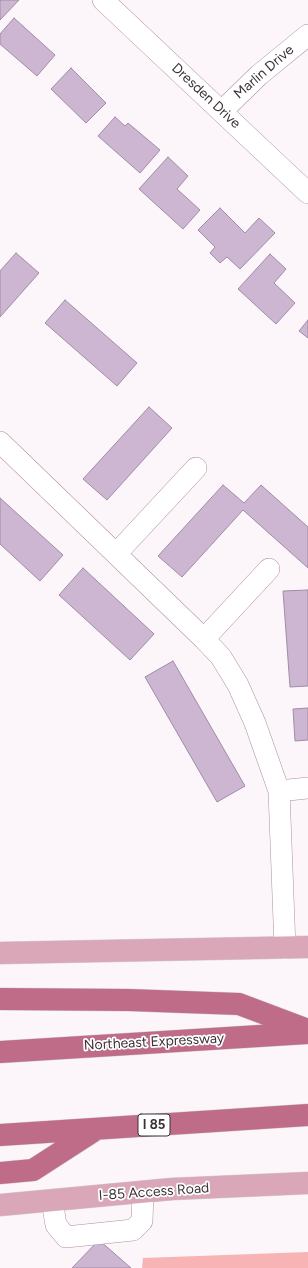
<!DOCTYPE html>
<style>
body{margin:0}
canvas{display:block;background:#fcf5f9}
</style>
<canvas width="308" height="1268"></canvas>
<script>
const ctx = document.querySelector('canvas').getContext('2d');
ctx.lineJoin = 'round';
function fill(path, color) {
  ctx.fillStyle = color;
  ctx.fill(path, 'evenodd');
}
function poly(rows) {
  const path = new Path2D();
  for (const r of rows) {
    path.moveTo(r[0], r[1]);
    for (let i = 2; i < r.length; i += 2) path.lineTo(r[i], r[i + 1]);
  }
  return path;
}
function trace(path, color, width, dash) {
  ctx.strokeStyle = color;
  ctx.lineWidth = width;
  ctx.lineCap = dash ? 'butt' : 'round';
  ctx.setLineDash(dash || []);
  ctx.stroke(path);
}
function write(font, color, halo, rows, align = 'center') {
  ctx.font = font + ' Figtree,sans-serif';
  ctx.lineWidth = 3.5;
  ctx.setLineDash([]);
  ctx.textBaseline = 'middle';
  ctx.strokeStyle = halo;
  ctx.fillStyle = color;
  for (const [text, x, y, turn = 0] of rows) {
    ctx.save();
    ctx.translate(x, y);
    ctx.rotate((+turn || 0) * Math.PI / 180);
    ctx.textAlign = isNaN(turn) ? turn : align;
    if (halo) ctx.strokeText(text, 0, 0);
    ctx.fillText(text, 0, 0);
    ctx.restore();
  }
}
fill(poly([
 [308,1252,308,1268,142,1268,143,1258]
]), '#f8b4b4');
const building = poly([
 [0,0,19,0,0,20,0,0],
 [14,18,55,55,37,76,0,44,0,34,14,18],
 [71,68,106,103,86,123,51,89,71,68],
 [115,117,125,126,128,123,160,150,140,173,98,136,115,117],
 [168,157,188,176,177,189,200,210,183,229,139,189,168,157],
 [220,208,245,233,259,218,275,233,240,269,227,257,220,263,210,253,215,247,198,230,220,208],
 [16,253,39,273,0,317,0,271,16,253],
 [270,254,286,269,274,283,295,303,276,324,238,289,270,254],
 [65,300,137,363,117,386,45,323,65,300],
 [308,320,308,338,299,331,308,320],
 [149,407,172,428,107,500,83,479,149,407],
 [223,485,244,503,261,485,308,527,308,568,243,510,182,577,158,556,223,485],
 [0,498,63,555,40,581,0,544,0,498],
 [83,568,154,634,130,660,59,595,83,568],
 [308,590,308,686,290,687,283,591,308,590],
 [173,661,245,786,217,802,145,677,173,661],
 [308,708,308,740,295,741,293,709,308,708],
 [99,1240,131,1268,72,1268,99,1240]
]);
fill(building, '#ccb6d1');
trace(building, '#a08ca6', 1);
const minor = poly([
 [103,0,308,193],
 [222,111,259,75,308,35],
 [0,442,204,639,221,657,238,685,255,723,279,791,285,948],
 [116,554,196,468],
 [204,639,269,569],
 [279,791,308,788],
 [52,1200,56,1225,66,1237,133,1230,142,1221,143,1192]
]);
const major = poly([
 [0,953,308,947],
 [0,1205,172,1189,308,1183]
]);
const highway = poly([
 [0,999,129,1000,239,1004,308,1030],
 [0,1052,308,1033],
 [0,1135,308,1115],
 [0,1173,33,1170,95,1130]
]);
trace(minor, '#ad90a3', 22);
trace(major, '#d4d2d3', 23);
trace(highway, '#d4d2d3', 23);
trace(minor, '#fff', 21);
trace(major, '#d9a7b8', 22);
trace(highway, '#bf6c88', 22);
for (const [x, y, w] of [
 [154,1125,32]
]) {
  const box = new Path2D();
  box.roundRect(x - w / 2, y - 11, w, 22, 3);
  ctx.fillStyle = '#fff';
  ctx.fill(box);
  trace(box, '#3d3139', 1);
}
write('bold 13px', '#3d3139', null, [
 ["I 85",154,1125]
]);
write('14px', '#3d3139', '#fff', [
 ["Marlin Drive",264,72,-41],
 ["Dresden Drive",206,96,43],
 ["Northeast Expressway",154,1042,-3],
 ["I-85 Access Road",154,1192,-4]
]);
</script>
